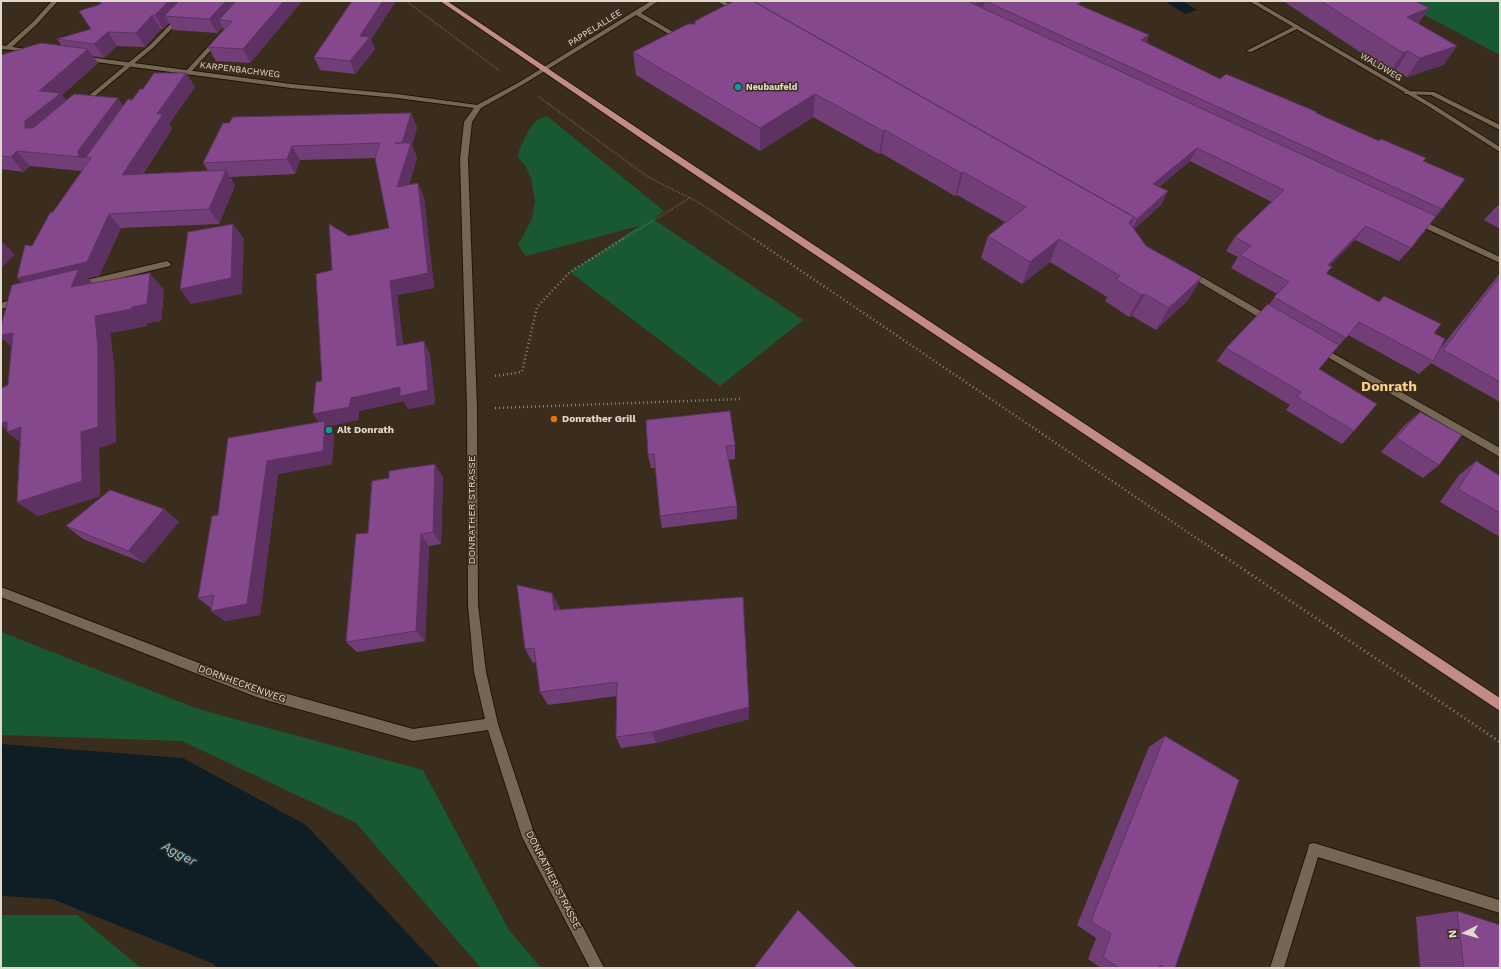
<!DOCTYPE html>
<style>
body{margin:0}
#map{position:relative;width:1501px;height:969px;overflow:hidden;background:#3b2d1d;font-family:"Work Sans",sans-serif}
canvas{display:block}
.frame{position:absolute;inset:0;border:2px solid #e2d9ce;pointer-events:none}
.north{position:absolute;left:1445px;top:913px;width:40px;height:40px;-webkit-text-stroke:3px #3b2d1d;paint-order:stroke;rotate:265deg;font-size:11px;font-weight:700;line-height:16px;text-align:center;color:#e2d9ce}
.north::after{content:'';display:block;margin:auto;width:14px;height:18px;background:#e2d9ce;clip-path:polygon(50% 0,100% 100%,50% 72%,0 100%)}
</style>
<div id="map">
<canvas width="1501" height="969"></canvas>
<div class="frame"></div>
<div class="north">N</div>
</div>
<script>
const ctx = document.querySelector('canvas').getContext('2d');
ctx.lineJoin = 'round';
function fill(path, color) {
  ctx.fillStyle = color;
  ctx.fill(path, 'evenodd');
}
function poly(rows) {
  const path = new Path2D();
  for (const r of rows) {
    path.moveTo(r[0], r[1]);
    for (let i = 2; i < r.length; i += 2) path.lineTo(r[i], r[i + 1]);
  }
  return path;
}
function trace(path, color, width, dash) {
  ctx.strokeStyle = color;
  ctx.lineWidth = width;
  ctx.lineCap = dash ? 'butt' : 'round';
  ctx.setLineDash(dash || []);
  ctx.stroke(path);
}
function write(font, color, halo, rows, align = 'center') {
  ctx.font = font + ' "Work Sans",sans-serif';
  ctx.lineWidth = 3;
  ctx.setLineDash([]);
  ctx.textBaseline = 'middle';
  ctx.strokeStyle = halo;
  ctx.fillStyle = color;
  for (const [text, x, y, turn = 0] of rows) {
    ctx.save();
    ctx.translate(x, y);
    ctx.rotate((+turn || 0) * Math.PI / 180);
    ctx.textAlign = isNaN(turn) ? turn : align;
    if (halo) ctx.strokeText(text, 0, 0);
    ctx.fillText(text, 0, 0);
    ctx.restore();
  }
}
fill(poly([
 [1398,1,1500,1,1500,55],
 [547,116,664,211,653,219,803,320,720,386,570,272,639,226,526,256,518,245,532,219,535,201,531,178,526,167,518,157,519,151,528,131,536,121],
 [1,632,198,709,423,770,509,930,541,968,481,968,356,823,182,741,1,735],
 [1,915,77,915,141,968,1,968]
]), '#185931');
fill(poly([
 [1172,1,1182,1,1197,10,1185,14,1167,3],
 [1,744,183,758,306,825,440,968,217,968,214,964,52,899,1,896]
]), '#0f1e25');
const lane = poly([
 [193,1,199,1,154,47,84,105,80,105,80,103,150,45,193,1],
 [1297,25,1300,27,1299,28,1251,52,1246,51,1297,25],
 [217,37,222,38,190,73,186,73,186,71,217,37],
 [1407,91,1434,92,1500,125,1500,130,1431,95,1405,94,1404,93,1407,91],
 [1314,843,1499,900,1500,913,1318,857,1284,968,1270,968,1308,849,1309,844,1314,843]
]);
const street = poly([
 [52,1,58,1,37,24,12,47,34,50,34,52,1,49,1,45,6,46,33,22,52,1],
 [651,1,658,1,641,13,685,39,685,41,681,41,636,15,522,85,481,108,472,122,468,159,477,408,478,605,486,672,498,724,533,830,604,968,590,968,522,837,488,730,413,741,259,698,1,597,1,587,259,686,413,729,485,719,474,672,468,605,467,408,460,159,464,122,474,108,397,98,291,88,81,60,78,58,81,56,291,84,397,94,477,105,518,83,651,1],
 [717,1,724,1,741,12,736,13,717,1],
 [1249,1,1256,1,1432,104,1500,147,1500,152,1428,106,1249,1],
 [1417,218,1500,257,1500,263,1414,223,1413,221,1417,218],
 [167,261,171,264,170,266,78,288,74,285,78,282,167,261],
 [1190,270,1273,318,1274,320,1273,322,1267,322,1187,275,1186,273,1190,270],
 [20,297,24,300,23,302,1,309,1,303,20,297],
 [1320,346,1500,448,1500,457,1317,351,1316,349,1320,346]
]);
const primary = poly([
 [440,1,447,1,667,148,1500,698,1500,711,661,152,440,1]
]);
trace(lane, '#221506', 2);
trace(street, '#221506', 2);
trace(primary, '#221506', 2);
trace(poly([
 [406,1,500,71],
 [539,97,648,177,698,202,755,240],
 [621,240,690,198]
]), '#8f8376', 2, [0.5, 2]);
trace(poly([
 [754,239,1223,556],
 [495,376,522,372,537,307,570,272,623,239],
 [495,408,741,399]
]), '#8f8376', 2.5, [1, 3]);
trace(poly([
 [1222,555,1500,742]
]), '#8f8376', 3, [1, 3.5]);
fill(lane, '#766654');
fill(street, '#766654');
fill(primary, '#c28b87');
fill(poly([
 [99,1,302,1,250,63,216,61,208,47,224,30,223,27,217,33,173,30,169,23,163,29,161,29,145,47,117,46,104,58,92,56,98,63,62,95,66,100,123,106,132,100,143,89,186,73,195,87,169,124,172,129,143,174,208,171,203,163,411,113,417,128,412,145,417,158,409,185,418,183,424,198,434,288,397,295,403,345,424,341,430,355,435,404,408,409,404,401,359,411,358,420,329,426,334,434,332,464,278,474,260,615,225,621,211,611,211,608,198,598,218,515,319,422,313,414,322,381,332,270,349,236,389,228,375,158,300,160,295,174,230,177,235,185,219,224,121,228,99,276,88,278,92,283,164,290,161,321,147,323,147,326,110,333,114,365,116,442,99,448,100,496,38,516,17,502,20,442,8,385,11,346,1,337,22,283,17,278,32,246,53,212,82,171,30,166,23,172,1,169,1,55,62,46,57,39,91,29,101,4],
 [734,1,1082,1,1081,2,1079,5,1149,35,1146,43,1220,79,1316,114,1424,161,1442,209,1411,248,1399,261,1355,240,1329,266,1327,274,1434,333,1439,350,1500,273,1500,402,1431,363,1419,374,1348,335,1319,369,1354,431,1342,444,1286,410,1290,405,1217,361,1226,348,1269,305,1277,294,1231,268,1238,257,1226,251,1235,237,1272,202,1190,161,1159,187,1168,191,1161,205,1134,229,1146,246,1189,299,1156,330,1132,316,1129,317,1105,301,1107,297,1050,262,1022,284,981,258,988,236,1005,222,957,195,955,196,881,153,879,154,813,117,760,151,636,75,633,52,695,24],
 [1283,1,1415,1,1429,8,1418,24,1457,46,1443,65,1407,77,1396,70,1390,72],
 [371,40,375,49,355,74,320,70,314,57],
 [1500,205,1500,229,1484,220,1496,207],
 [1420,412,1439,465,1423,478,1381,452,1404,426],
 [735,445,735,459,729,460,737,506,737,519,662,528,660,516,655,468,651,468,648,455],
 [1476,461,1498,475,1500,474,1500,537,1440,502,1459,475],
 [443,477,441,544,429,546,425,641,357,652,346,642],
 [164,509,179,522,144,563,83,539,66,526],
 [552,593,560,609,749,719,656,743,621,748,616,737,617,696,548,705,540,692,536,662,533,663,525,649],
 [1165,736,1175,968,1101,968,1088,959,1096,938,1077,925,1149,747],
 [1457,911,1500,968,1420,968,1416,917]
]), '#723e78');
fill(poly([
 [169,1,191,1,164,16,169,23,163,29,155,15],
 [226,1,232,1,237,11,219,20,223,27,217,33,209,19],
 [284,1,302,1,250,63,243,49],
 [383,1,396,1,371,40,375,49,355,74,350,61,360,36],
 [977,1,991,1,985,1,984,6,974,12],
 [1429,8,1416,26,1407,17],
 [152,15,161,29,145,47,136,33],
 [108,32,117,46,104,58,94,44],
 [1149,35,1143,49,1141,40],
 [1457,46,1443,65,1407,77,1420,58],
 [88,49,98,63,62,95,72,107,37,136,25,128,25,121,39,91],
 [1408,51,1396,70,1390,72,1403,53],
 [186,73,195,87,169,124,172,129,132,189,122,175,157,114],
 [815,94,813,117,760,151,760,128],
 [118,98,128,113,91,158,79,157,78,151],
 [411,113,417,128,412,145,417,158,404,202,397,187,402,143],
 [885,130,881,153,879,154,883,131],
 [292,146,300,160,295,174,287,159],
 [1197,148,1190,161,1146,197,1153,184],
 [17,151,30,166,23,172,11,157],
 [226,170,235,185,219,224,209,209],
 [963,172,957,195,955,196,961,173],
 [418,183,424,198,434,288,397,295,405,360,397,346,390,281],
 [1168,191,1161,205,1130,233,1137,219],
 [109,214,121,228,99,276,88,278,95,286,31,292,17,278],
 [1134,217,1123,239,1129,222],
 [233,224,244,239,242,294,191,304,180,289],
 [1366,226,1355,240,1317,278,1328,265],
 [1059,239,1050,262,1022,284,1030,262],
 [1,240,15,255,1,268],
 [150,273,164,290,161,321,147,323,147,326,110,333,114,365,116,442,99,448,100,496,38,516,17,502,81,432,95,316,132,307],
 [1202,277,1189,299,1156,330,1169,308],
 [1145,294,1132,316,1129,317,1141,295],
 [13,333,17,351,1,337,1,335],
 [424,341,430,355,435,404,408,409,404,401,359,411,358,420,329,426,334,434,332,464,278,474,260,615,225,621,211,611,267,461,323,427,313,414,351,398],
 [7,422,21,427,26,447,7,432,8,431,1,426,1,423],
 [435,464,443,477,441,544,433,532],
 [164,509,179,522,144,563,128,551],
 [421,534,429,546,425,641,416,631],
 [552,593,560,608,561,624,554,610],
 [749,707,749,719,656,743,652,732]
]), '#5d3262');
const building = poly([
 [100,1,169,1,155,15,152,15,136,33,108,32,94,44,57,39,91,29,79,11,101,4,100,1],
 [179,1,226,1,209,19,164,16,179,1],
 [236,1,284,1,243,49,208,47,232,21,219,20,236,1],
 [352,1,383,1,360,36,370,37,350,61,314,57,352,1],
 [734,1,753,1,1134,217,1129,222,1146,246,1202,277,1169,308,1145,294,1141,295,1116,279,1120,276,1059,239,1030,262,988,236,1026,207,963,172,961,173,885,130,883,131,815,94,760,128,633,52,688,24,695,24,695,21,734,1],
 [753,1,967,1,1436,216,1411,248,1366,226,1328,265,1332,267,1326,273,1379,302,1384,296,1441,324,1434,333,1445,339,1433,361,1359,322,1346,338,1274,297,1289,282,1240,255,1251,246,1235,237,1284,190,1197,148,1153,184,1168,191,1137,219,1133,217,1134,217,753,1],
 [985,1,1079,1,1081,2,1077,4,1149,35,1141,40,1220,79,1226,74,1317,112,1316,113,1379,141,1381,139,1426,158,1423,161,1465,179,1442,209,985,1],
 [1321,1,1415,1,1429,8,1407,17,1457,46,1420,58,1408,51,1403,53,1321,1],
 [41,43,88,49,39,91,61,93,25,121,25,128,33,128,74,94,118,98,78,151,79,157,86,157,128,99,132,100,140,89,143,89,154,73,186,73,157,114,163,114,122,175,226,170,209,209,109,214,87,262,17,278,25,245,32,246,50,213,53,212,91,158,17,151,11,157,1,156,1,55,41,43],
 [411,113,402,143,395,143,411,143,397,187,418,183,428,273,390,281,397,346,424,341,428,390,400,396,400,387,351,398,349,407,313,414,316,382,322,381,316,274,332,270,329,224,349,236,389,228,375,158,380,143,292,146,287,159,203,163,223,123,229,123,233,117,411,113],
 [1500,205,1500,210,1496,207,1500,205],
 [233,224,231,278,180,289,188,232,233,224],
 [79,269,71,287,150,273,147,304,132,307,132,309,95,316,98,349,98,427,81,432,82,481,17,502,21,427,7,432,7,422,1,423,1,388,8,385,13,333,1,335,1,326,12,285,79,269],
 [1500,276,1500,382,1443,350,1500,276],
 [1268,304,1339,345,1319,369,1377,404,1354,431,1297,397,1301,392,1226,348,1268,304],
 [730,411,735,445,726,446,737,506,660,516,654,454,648,455,646,420,730,411],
 [1420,412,1462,435,1439,465,1396,438,1420,412],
 [325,421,323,451,267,461,247,604,211,611,214,595,198,598,212,516,218,515,228,438,325,421],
 [1476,461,1500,476,1500,513,1458,489,1476,461],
 [435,464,433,532,421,534,416,631,346,642,356,534,368,533,372,481,389,478,389,471,435,464],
 [110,490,164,509,128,551,66,526,110,490],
 [517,585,552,593,554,610,743,597,749,707,652,732,616,737,617,682,540,692,534,648,525,649,517,585],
 [1165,736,1239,780,1175,968,1165,968,1160,965,1159,968,1119,968,1103,957,1111,934,1091,921,1165,736],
 [798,910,857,968,754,968,798,910],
 [1457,911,1500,925,1500,968,1464,968,1457,911]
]);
fill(building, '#85488c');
trace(building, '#5d3262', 1);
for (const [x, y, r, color] of [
 [738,87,4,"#0f9aa8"],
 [554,419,4,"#e8710a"],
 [329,430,4,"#0f9aa8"]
]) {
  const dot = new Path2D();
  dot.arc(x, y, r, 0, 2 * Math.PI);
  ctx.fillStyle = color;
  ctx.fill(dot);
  trace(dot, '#3b2d1d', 1.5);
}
write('9px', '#e2d9ce', '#3b2d1d', [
 ["PAPPELALLEE",595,28,-32],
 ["WALDWEG",1381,67,31],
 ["KARPENBACHWEG",240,70,7]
]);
write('bold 9px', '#e2d9ce', '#3b2d1d', [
 ["Neubaufeld",746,87]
], 'left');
write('bold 10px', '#e2d9ce', '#3b2d1d', [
 ["Donrather Grill",562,419],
 ["Alt Donrath",337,430]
], 'left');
write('10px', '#e2d9ce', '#3b2d1d', [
 ["DONRATHER STRASSE",472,510,-90],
 ["DORNHECKENWEG",242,684,20],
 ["DONRATHER STRASSE",553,880,63]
]);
write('italic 13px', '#81d0f4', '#3b2d1d', [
 ["Agger",179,854,28]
]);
write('bold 14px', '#f9ce88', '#3b2d1d', [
 ["Donrath",1389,387]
]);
</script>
